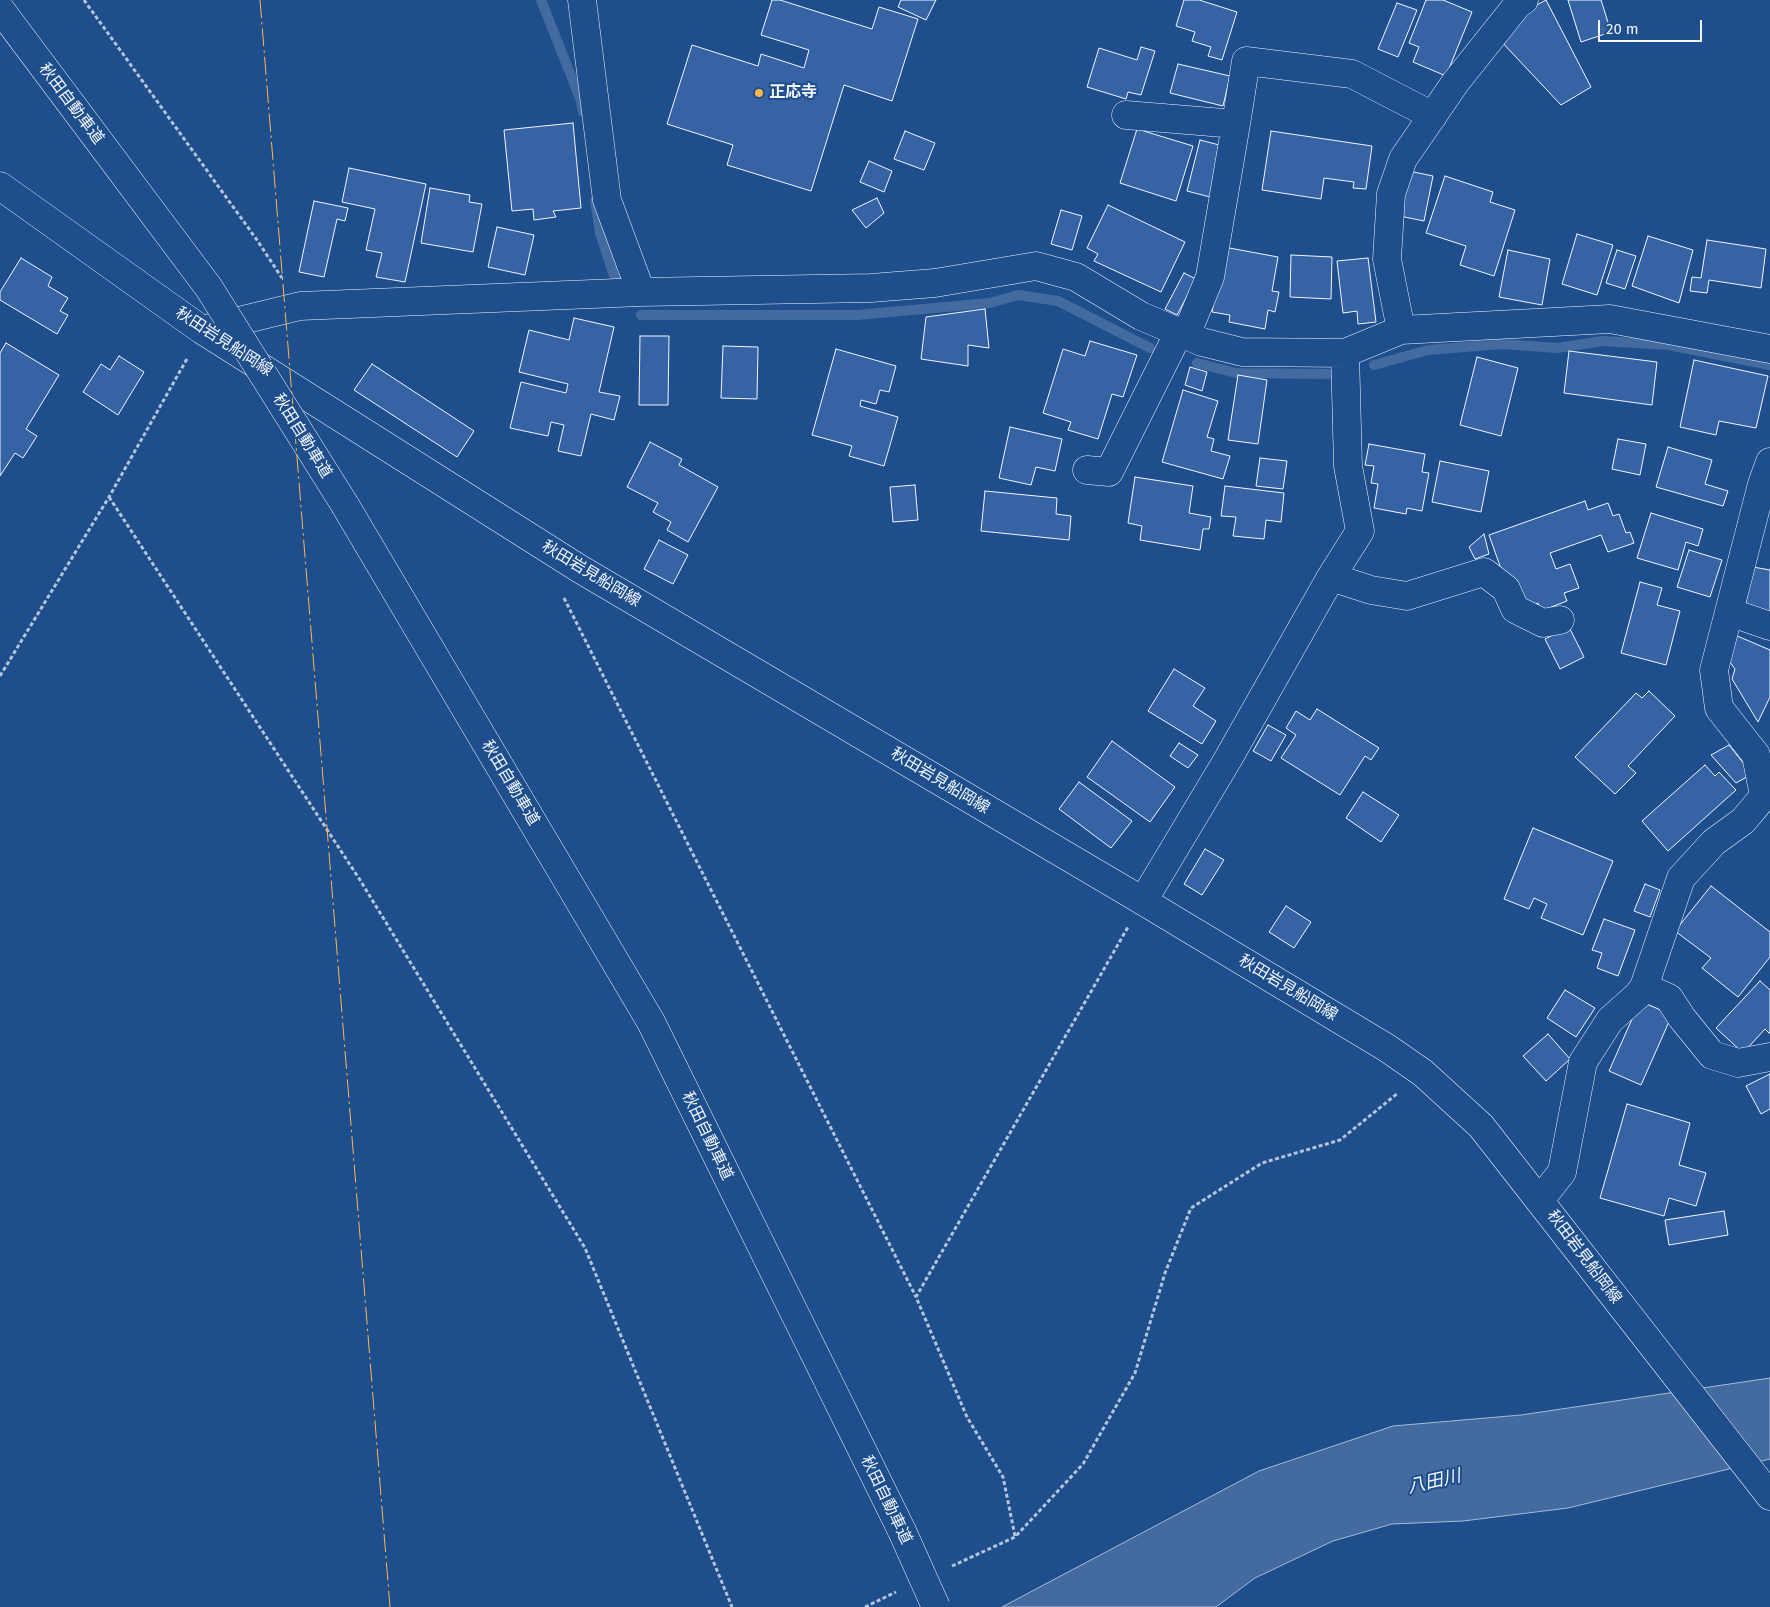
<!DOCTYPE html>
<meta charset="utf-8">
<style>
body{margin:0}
#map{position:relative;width:1770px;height:1607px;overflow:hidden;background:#1f4e8c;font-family:"Fira Sans",sans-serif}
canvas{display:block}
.scale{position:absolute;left:1598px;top:20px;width:104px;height:22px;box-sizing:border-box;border:2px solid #f2f6ff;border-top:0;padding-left:6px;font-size:15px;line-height:18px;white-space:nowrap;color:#f2f6ff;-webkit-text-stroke:4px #1f4e8c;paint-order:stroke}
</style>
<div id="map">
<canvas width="1770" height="1607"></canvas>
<div class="scale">20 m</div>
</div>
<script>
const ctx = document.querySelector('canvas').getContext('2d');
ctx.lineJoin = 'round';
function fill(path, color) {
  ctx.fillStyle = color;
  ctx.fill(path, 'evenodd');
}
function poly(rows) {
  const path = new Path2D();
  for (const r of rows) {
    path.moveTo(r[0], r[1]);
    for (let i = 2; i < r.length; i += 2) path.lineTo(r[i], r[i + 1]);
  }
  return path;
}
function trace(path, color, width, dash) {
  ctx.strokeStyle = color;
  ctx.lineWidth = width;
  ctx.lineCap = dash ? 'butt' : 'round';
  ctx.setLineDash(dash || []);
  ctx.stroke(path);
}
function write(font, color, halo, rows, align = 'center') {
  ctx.font = font + ' "Fira Sans","Noto Sans JP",sans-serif';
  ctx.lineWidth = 4;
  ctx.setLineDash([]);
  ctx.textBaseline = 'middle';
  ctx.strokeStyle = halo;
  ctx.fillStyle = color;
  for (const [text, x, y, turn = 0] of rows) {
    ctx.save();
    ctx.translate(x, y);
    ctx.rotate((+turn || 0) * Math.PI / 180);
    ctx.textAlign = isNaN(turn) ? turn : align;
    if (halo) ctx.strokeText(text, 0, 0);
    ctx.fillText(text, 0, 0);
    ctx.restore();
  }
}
const water = poly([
 [1770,1378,1770,1459,1568,1508,1463,1521,1392,1524,1333,1541,1255,1578,1216,1607,1002,1607,1259,1471,1393,1426,1521,1415,1770,1378]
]);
fill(water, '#446ba0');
trace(water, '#a8bbd7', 1);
trace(poly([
 [541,0,581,101,583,112],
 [595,200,600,233,616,282],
 [641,315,857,315,990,303,1018,295,1058,301,1150,348],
 [1197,363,1236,373,1329,374],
 [1374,365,1428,350,1502,344,1557,348,1603,341,1668,345,1770,365]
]), '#446ba0', 10);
const building = poly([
 [772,0,780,0,872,29,879,7,918,19,892,101,844,85,811,191,727,165,733,145,667,124,692,45,758,66,761,54,804,68,809,50,761,35,772,0],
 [901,0,936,0,926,20,898,7,901,0],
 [1184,0,1199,0,1237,12,1222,60,1208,56,1211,47,1192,41,1195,32,1176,26,1184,0],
 [1426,0,1443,0,1472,12,1446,76,1413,62,1419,47,1409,43,1426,0],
 [1546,0,1591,87,1561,105,1499,39,1518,15,1546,0],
 [1568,0,1601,0,1611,32,1581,42,1568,0],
 [1397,3,1417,10,1398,57,1378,49,1397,3],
 [1141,47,1155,51,1141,95,1128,92,1126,99,1087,87,1099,48,1137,60,1141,47],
 [1178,64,1230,76,1223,106,1170,93,1178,64],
 [573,123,581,208,553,211,556,217,534,220,533,209,512,211,504,130,573,123],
 [1137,129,1193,146,1176,201,1120,183,1137,129],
 [905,131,935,143,924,170,894,159,905,131],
 [1271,131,1372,146,1366,189,1353,188,1354,182,1324,178,1321,199,1262,190,1271,131],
 [1200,140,1223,146,1210,197,1187,191,1200,140],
 [869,161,892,171,884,192,860,182,869,161],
 [349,168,426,184,405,282,376,277,382,253,366,250,375,209,342,202,349,168],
 [1404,170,1433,176,1424,221,1395,215,1404,170],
 [1445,176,1493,192,1490,202,1515,210,1494,276,1460,265,1466,246,1426,233,1445,176],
 [430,188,470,195,469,202,482,204,473,252,421,243,430,188],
 [877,198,884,213,866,228,852,210,877,198],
 [314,201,348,208,345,221,337,219,324,277,299,272,314,201],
 [1108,205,1185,242,1161,292,1094,261,1098,254,1087,248,1108,205],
 [1061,210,1082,216,1072,250,1051,244,1061,210],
 [497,227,534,235,525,275,488,267,497,227],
 [1577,234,1613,245,1597,295,1562,284,1577,234],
 [1648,236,1693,250,1679,303,1632,286,1648,236],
 [1707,240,1766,249,1761,288,1709,280,1707,293,1690,291,1692,277,1701,278,1707,240],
 [1224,247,1278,257,1272,291,1279,292,1275,312,1268,310,1265,329,1229,322,1230,315,1212,312,1224,247],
 [1508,250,1550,259,1542,305,1499,297,1508,250],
 [1617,250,1636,256,1625,289,1606,283,1617,250],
 [1291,255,1332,257,1331,299,1290,297,1291,255],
 [21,258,52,277,48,286,68,298,60,311,68,315,57,334,0,300,0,292,21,258],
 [1368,258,1376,322,1358,324,1357,311,1343,313,1337,261,1368,258],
 [1184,273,1196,279,1177,315,1165,309,1184,273],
 [985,309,989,348,968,345,968,366,921,359,926,317,985,309],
 [574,318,614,327,599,392,620,396,614,420,591,414,581,456,558,451,564,425,551,422,548,436,510,428,521,382,566,393,568,384,519,372,529,330,569,340,574,318],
 [640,336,669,336,668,405,639,405,640,336],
 [1090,341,1137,355,1123,397,1112,394,1098,439,1068,430,1071,422,1043,413,1063,349,1085,356,1090,341],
 [6,343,59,375,26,429,37,436,23,458,15,453,0,476,0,353,6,343],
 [723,346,758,347,757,399,721,398,723,346],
 [836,349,896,366,889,392,880,390,876,404,861,400,860,406,898,417,884,466,849,456,852,446,812,435,836,349],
 [1569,351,1657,362,1652,405,1564,393,1569,351],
 [119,356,144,372,118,415,83,392,101,364,110,370,119,356],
 [1477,357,1518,368,1501,436,1460,425,1477,357],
 [1694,360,1768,376,1756,428,1719,421,1716,435,1680,427,1694,360],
 [372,364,474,431,457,457,354,390,372,364],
 [1190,367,1207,372,1202,391,1185,385,1190,367],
 [1238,375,1267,380,1258,444,1228,440,1238,375],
 [1183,390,1218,401,1207,437,1214,439,1211,451,1230,456,1223,479,1162,462,1183,390],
 [1010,427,1062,439,1055,471,1036,467,1031,485,999,478,1010,427],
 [1618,439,1646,444,1640,475,1612,469,1618,439],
 [650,442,682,459,679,465,718,487,688,542,667,530,671,522,653,512,658,503,627,487,650,442],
 [1369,444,1425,454,1422,472,1429,473,1422,511,1407,508,1406,514,1374,508,1378,484,1371,483,1374,466,1365,465,1369,444],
 [1668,447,1712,460,1705,484,1728,491,1723,506,1656,487,1668,447],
 [1260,458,1287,461,1283,489,1256,486,1260,458],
 [1440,461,1489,471,1481,512,1432,502,1440,461],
 [1135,477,1193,486,1189,513,1211,517,1209,529,1203,529,1200,550,1140,540,1142,526,1128,523,1135,477],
 [915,485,918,520,893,522,890,487,915,485],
 [1225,486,1284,493,1281,522,1266,520,1264,539,1233,536,1236,517,1221,516,1225,486],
 [985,491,1057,498,1056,514,1071,516,1069,540,981,531,985,491],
 [1585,501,1588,510,1608,503,1613,516,1619,514,1626,533,1630,532,1634,543,1608,552,1601,535,1550,553,1556,569,1570,564,1579,588,1564,593,1567,601,1541,611,1538,603,1516,611,1489,535,1585,501],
 [1651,513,1703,529,1698,546,1686,542,1678,570,1637,558,1651,513],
 [1484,534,1489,554,1475,559,1469,547,1484,534],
 [659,540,688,555,673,584,644,569,659,540],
 [1689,550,1722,560,1710,597,1677,587,1689,550],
 [1753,567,1770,570,1770,617,1744,612,1753,567],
 [1640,582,1662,588,1657,605,1680,611,1666,665,1621,653,1640,582],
 [1569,627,1584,657,1560,669,1545,639,1569,627],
 [1735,635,1770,650,1770,697,1758,722,1732,679,1735,669,1725,655,1735,635],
 [1174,669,1205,688,1193,706,1216,721,1202,744,1148,711,1174,669],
 [1649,691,1675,716,1628,766,1636,773,1615,794,1575,757,1636,693,1642,698,1649,691],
 [1317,709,1379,748,1371,760,1365,756,1340,795,1281,758,1296,735,1286,728,1296,711,1310,720,1317,709],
 [1268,725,1286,735,1271,761,1253,751,1268,725],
 [1112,741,1175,787,1150,822,1087,777,1112,741],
 [1179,743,1198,755,1188,768,1170,756,1179,743],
 [1729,745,1752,774,1736,783,1711,755,1729,745],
 [1705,765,1715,776,1719,772,1736,790,1668,851,1642,821,1705,765],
 [1079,782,1132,821,1111,848,1059,809,1079,782],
 [1363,792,1399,815,1381,842,1346,818,1363,792],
 [1533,828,1613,861,1583,935,1541,918,1547,904,1534,898,1529,909,1504,899,1533,828],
 [1205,849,1224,860,1202,895,1184,884,1205,849],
 [1645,884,1660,890,1650,917,1634,911,1645,884],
 [1711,886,1770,932,1770,957,1738,997,1702,968,1711,958,1675,931,1711,886],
 [1286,906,1311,922,1294,948,1269,932,1286,906],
 [1604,919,1635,930,1618,976,1597,968,1602,953,1592,950,1604,919],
 [1760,981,1770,990,1770,1034,1765,1029,1743,1053,1716,1028,1760,981],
 [1565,990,1595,1008,1576,1037,1547,1018,1565,990],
 [1640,1001,1672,1015,1641,1085,1609,1071,1640,1001],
 [1548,1034,1570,1059,1546,1081,1523,1056,1548,1034],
 [1770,1074,1770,1109,1761,1114,1746,1086,1770,1074],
 [1627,1104,1690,1123,1679,1165,1706,1173,1696,1206,1669,1198,1664,1216,1600,1198,1627,1104],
 [1724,1211,1728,1235,1669,1245,1665,1220,1724,1211]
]);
fill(building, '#3563a3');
trace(building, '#f2f6ff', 1);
const minor = poly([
 [582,0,607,200,641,292],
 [1126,115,1236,124,1210,277,1186,335],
 [1236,124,1246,61,1352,74,1433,116],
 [210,328,300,306,641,292,871,288,935,283,1036,266,1076,277,1141,316,1202,342,1242,352,1345,353,1401,330,1610,319,1770,349],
 [1401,330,1387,259,1391,194,1403,159,1455,83,1518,4,1524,0],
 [1087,470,1109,472,1179,332],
 [1331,577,1371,590,1407,596,1484,572,1506,589,1515,609,1543,623,1560,620],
 [1729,612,1770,626],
 [1143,901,1228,759,1331,577,1360,531,1348,466,1345,353],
 [1644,987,1669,998,1682,1018,1712,1055,1738,1063,1770,1057],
 [1540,1200,1562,1172,1583,1062,1610,1020,1638,995,1644,987,1681,878,1714,842,1743,821,1764,796,1756,755,1719,708,1714,670,1762,484,1770,462]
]);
const primary = poly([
 [0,186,202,330,580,569,1143,901,1387,1048,1423,1073,1481,1126,1770,1496]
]);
const motorway = poly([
 [345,505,651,1022,902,1531]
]);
trace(minor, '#f2f6ff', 29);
trace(primary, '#f2f6ff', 29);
trace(motorway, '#f2f6ff', 29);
trace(poly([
 [84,0,257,240,282,278],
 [109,497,360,880,585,1248,732,1607],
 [564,598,916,1297],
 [0,676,109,497,188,357],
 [1015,1536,1003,1477,967,1417,916,1297,1128,927],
 [952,1566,1015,1537,1083,1464,1135,1373,1165,1273,1191,1208,1262,1163,1340,1140,1398,1093],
 [865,1607,896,1592]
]), '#b3c4dc', 3, [4, 2.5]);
trace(minor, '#1f4e8c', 28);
trace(primary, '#1f4e8c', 28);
trace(motorway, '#1f4e8c', 28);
const motorwayBridge = poly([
 [0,9,209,288,345,505],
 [902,1531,936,1607]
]);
trace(motorwayBridge, '#f2f6ff', 29, []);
trace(motorwayBridge, '#1f4e8c', 28);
trace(poly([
 [260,0,390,1607]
]), '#ffb74d', 1, [18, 4, 2.5, 4]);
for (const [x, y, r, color] of [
 [759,93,5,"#ffb74d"]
]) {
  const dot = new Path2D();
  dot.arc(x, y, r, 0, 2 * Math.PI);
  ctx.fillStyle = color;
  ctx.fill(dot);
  trace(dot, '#1f4e8c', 2);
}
write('bold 16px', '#f2f6ff', '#1f4e8c', [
 ["正応寺",769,93]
], 'left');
write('16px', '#f2f6ff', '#1f4e8c', [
 ["秋田自動車道",71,104,53],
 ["秋田岩見船岡線",224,342,33],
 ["秋田自動車道",302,436,58],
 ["秋田岩見船岡線",591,574,31],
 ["秋田岩見船岡線",940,781,31],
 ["秋田自動車道",510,783,59],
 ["秋田岩見船岡線",1288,988,31],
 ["秋田自動車道",707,1136,64],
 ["秋田岩見船岡線",1584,1257,53],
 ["秋田自動車道",886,1500,64]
]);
write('italic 18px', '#f2f6ff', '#1f4e8c', [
 ["八田川",1434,1482,-13]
]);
</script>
